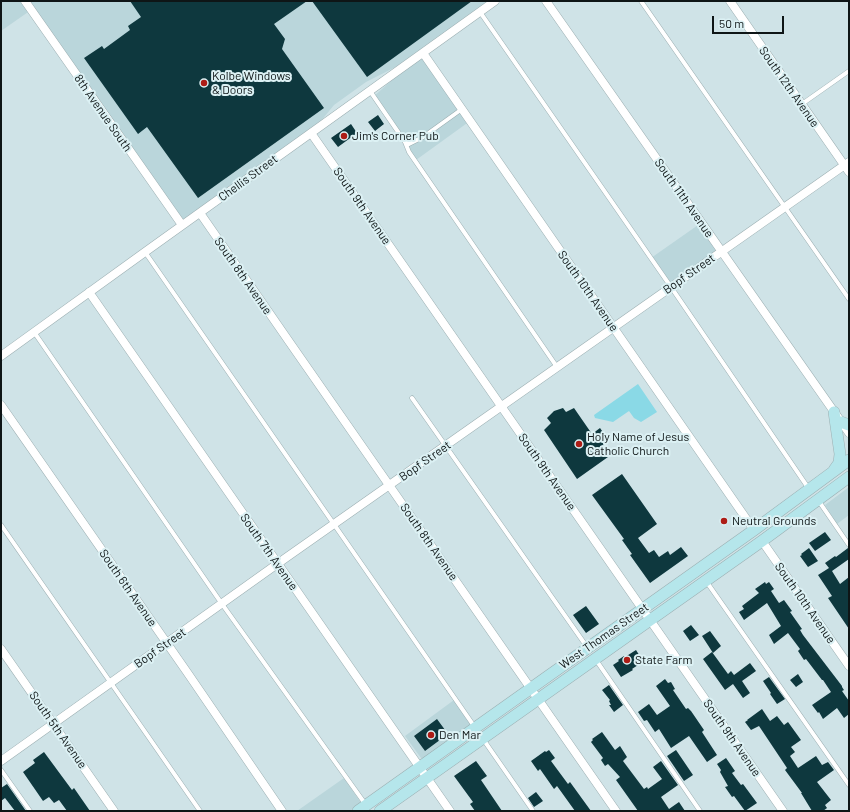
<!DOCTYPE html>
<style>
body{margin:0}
#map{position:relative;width:850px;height:812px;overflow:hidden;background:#cfe3e7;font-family:Barlow,sans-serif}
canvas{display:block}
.frame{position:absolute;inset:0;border:2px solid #0e1516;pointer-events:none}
.scale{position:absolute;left:712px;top:16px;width:72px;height:18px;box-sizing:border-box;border:2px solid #0e1516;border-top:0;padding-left:5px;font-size:12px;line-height:14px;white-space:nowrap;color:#0e1516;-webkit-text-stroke:3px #dcf1f4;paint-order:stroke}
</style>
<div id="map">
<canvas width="850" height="812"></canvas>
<div class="frame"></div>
<div class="scale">50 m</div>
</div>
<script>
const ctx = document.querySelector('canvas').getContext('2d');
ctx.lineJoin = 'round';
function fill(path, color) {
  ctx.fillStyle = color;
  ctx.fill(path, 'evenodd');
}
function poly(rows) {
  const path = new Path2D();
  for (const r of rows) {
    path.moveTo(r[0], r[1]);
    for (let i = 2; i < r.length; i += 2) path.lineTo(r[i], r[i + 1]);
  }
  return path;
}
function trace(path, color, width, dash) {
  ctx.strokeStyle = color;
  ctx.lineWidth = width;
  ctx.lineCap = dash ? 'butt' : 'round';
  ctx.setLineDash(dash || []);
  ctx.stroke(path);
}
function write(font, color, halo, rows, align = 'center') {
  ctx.font = font + ' Barlow,sans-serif';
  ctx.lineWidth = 4;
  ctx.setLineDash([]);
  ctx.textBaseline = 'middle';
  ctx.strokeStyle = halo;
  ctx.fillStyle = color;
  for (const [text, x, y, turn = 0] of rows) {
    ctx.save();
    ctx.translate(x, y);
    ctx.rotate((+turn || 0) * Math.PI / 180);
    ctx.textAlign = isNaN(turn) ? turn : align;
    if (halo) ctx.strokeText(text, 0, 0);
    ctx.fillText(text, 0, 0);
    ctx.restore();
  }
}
fill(poly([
 [1,1,495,1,424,53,470,121,416,160,372,98,421,54,366,82,334,105,311,133,182,225,31,10,1,31],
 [701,223,721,252,671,287,651,258],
 [849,487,849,515,837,524,825,505],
 [454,700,471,725,424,759,421,758,405,736],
 [344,778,361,803,350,811,297,811]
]), '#bad6db');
fill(poly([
 [638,384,657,412,641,422,634,418,629,411,613,422,595,418,594,415]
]), '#8ad9e6');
fill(poly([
 [130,1,307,1,274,24,285,39,282,49,324,108,198,198,147,127,138,134,84,58,102,46,104,49,130,30,128,26,141,17],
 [312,1,472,1,367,77],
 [378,115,384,124,375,131,368,122],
 [351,124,357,133,338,147,331,138],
 [563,408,566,412,574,408,592,434,600,428,609,441,601,446,608,457,577,479,544,430,551,423,547,418,554,411],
 [622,474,657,524,638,538,649,553,654,550,659,557,668,551,670,555,681,547,688,556,650,583,630,555,632,554,622,540,624,539,592,495],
 [825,532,831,540,815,551,809,543],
 [809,548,818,561,808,567,800,556,802,555,801,554],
 [848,548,849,548,849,559,832,571,840,584,849,577,849,629,828,598,832,596,818,575,829,568,825,563,835,556,836,557],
 [765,582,766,584,769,582,774,589,771,591,779,603,784,600,792,611,790,612,802,629,800,630,803,635,842,686,842,687,844,690,842,691,849,701,849,714,844,718,837,708,823,719,819,712,818,713,812,705,831,692,823,680,822,680,806,659,804,660,798,651,800,649,788,633,774,644,769,635,781,626,767,603,744,620,739,612,744,609,742,606,759,593,755,589],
 [586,606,599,624,586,633,573,615],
 [691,625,699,635,690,641,683,631],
 [710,631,721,646,713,653,702,636],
 [636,650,641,658,639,659,641,663,632,669,633,670,621,677,613,665,619,661,618,660,624,656,625,657],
 [712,652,728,674,731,671,734,675,750,663,756,671,742,681,750,693,743,698,733,684,725,690,703,659],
 [798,674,803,682,796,687,790,680],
 [769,677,785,699,777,704,770,694,771,693,763,681],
 [665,679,668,683,671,682,675,689,673,690,686,709,688,708,691,711,704,730,702,732,717,755,707,762,689,736,671,748,659,729,655,732,647,720,644,721,638,712,649,704,657,715,670,706,656,686],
 [609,685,623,705,614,712,609,705,611,705,609,701,610,700,602,690],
 [762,709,770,721,777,716,784,725,788,722,801,740,791,747,795,752,790,756,798,768,816,756,822,765,828,762,834,770,817,782,831,800,825,805,827,808,823,811,812,811,801,793,802,793,785,770,787,768,759,726,751,730,745,722,748,720,747,720],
 [437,719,448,734,425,751,414,736],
 [602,732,615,750,620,746,627,757,623,761,644,789,647,787,648,789,662,779,653,767,661,761,678,785,661,797,669,809,679,802,685,811,638,811,616,780,620,777,608,764,605,766,601,760,603,758,591,742,593,740,592,739],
 [549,750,555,758,551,761,568,784,570,782,591,811,575,811,557,786,554,789,540,769,538,771,531,761,545,751,546,752],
 [676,750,693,775,684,781,667,756],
 [44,752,72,790,74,788,90,811,67,811,59,800,54,803,49,797,43,801,23,772,35,763,33,760],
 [726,758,735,771,732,773,741,785,743,784,757,803,745,811,734,796,732,797,725,787,728,786,720,772,721,770,717,764],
 [476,761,487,776,481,780,502,811,475,811,470,804,473,802,454,776],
 [7,784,26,811,15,811,5,798,1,801,1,788],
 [536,792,543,801,534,807,528,798]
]), '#0e383e');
const service = poly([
 [641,1,849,299],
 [480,12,671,287,809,489],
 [370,91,405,142,409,144,423,137,462,109],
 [802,104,849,71],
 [405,142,409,152,557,367],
 [145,252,474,726],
 [34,332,222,604,366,805],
 [412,398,587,647],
 [818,500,849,545],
 [1,525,200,811],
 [706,581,849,785],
 [596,660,700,811],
 [483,739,533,811],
 [1,770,30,811]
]);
const minor = poly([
 [25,1,182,225],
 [546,1,849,433],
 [730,1,849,172],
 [423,53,754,530],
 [311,133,783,811],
 [200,213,288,340,616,811],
 [89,292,450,811],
 [1,356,145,252,495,1],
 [1,405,189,675,282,811],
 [762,541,849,666],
 [1,649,114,811],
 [1,761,287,557,849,162]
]);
const secondary = poly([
 [834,412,840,454,839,463,834,470],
 [841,422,849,425],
 [358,811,754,530,849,460],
 [380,811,762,541,849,477]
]);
trace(service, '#9cafb2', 5);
trace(minor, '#9cafb2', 9);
trace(secondary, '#9cafb2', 12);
trace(service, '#fff', 4);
trace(minor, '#fff', 8);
trace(secondary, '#b5e6eb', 11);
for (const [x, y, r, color] of [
 [204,83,4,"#ad1c16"],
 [344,136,4,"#ad1c16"],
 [579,444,4,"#ad1c16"],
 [724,521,4,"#ad1c16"],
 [627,660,4,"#ad1c16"],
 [431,735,4,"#ad1c16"]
]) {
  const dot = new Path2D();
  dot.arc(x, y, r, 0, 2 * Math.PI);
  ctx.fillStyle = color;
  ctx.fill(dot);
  trace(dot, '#dcf1f4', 1.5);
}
write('12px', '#0e1516', '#dcf1f4', [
 ["Kolbe Windows",212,76],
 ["& Doors",212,90],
 ["Jim's Corner Pub",352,136],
 ["Holy Name of Jesus",587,437],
 ["Catholic Church",587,451],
 ["Neutral Grounds",732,521],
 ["State Farm",635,660],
 ["Den Mar",439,735]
], 'left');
write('12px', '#0e1516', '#dcf1f4', [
 ["South 12th Avenue",789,87,55],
 ["8th Avenue South",103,113,55],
 ["Chellis Street",248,178,-36],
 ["South 11th Avenue",684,198,55],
 ["South 9th Avenue",362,206,55],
 ["Bopf Street",689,274,-35],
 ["South 8th Avenue",243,276,55],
 ["South 10th Avenue",588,291,55],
 ["Bopf Street",425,461,-35],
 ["South 9th Avenue",547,472,55],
 ["South 8th Avenue",429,542,55],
 ["South 7th Avenue",269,552,55],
 ["South 6th Avenue",128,588,55],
 ["South 10th Avenue",805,603,55],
 ["West Thomas Street",604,636,-35],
 ["Bopf Street",160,648,-35],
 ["South 5th Avenue",58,730,55],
 ["South 9th Avenue",732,738,55]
]);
</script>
